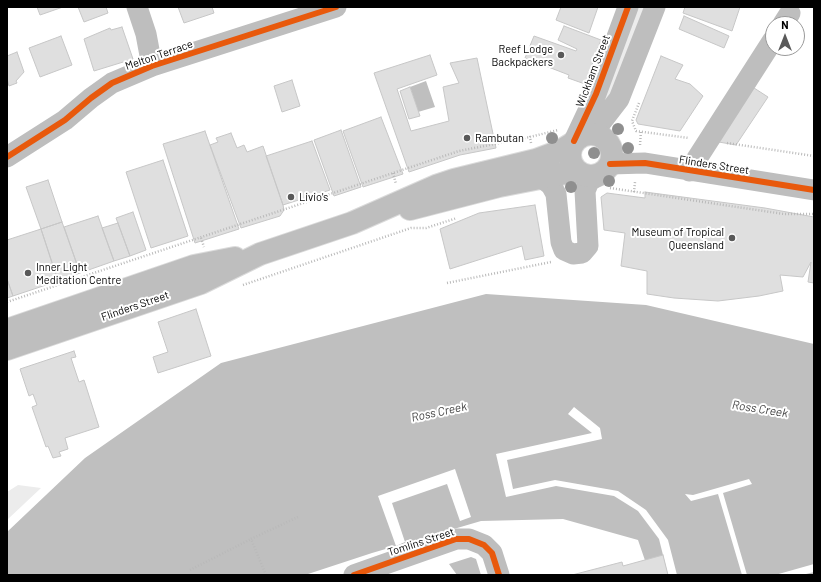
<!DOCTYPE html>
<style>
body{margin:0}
#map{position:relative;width:821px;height:582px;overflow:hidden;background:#fff;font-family:Barlow,sans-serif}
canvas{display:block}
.frame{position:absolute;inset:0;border:8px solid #000;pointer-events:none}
.north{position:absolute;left:765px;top:16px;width:40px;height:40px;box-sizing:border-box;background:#fff;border:1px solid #999;border-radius:50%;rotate:0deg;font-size:11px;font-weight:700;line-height:16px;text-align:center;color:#000}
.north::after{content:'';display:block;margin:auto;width:14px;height:18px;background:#595959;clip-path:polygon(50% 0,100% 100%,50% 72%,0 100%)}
</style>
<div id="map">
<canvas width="821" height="582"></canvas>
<div class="frame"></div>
<div class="north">N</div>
</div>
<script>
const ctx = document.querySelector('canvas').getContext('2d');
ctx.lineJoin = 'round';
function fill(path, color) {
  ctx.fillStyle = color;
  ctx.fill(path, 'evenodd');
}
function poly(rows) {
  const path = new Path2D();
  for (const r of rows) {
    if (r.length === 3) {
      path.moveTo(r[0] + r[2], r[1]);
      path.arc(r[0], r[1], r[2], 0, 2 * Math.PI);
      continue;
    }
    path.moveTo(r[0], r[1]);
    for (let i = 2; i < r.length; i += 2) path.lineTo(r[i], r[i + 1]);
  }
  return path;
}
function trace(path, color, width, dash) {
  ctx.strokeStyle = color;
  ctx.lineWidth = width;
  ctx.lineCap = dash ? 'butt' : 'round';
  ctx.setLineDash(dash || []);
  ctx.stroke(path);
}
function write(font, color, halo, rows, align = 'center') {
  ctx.font = font + ' Barlow,sans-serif';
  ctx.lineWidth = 4;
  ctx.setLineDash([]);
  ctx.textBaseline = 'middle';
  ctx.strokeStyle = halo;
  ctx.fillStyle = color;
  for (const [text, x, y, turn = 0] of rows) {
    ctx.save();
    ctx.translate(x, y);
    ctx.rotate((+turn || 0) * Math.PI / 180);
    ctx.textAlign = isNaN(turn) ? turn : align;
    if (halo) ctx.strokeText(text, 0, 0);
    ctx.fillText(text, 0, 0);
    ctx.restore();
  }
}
fill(poly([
 [636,7,648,7,619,84,599,110],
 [18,485,41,488,7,520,7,492]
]), '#ececec');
fill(poly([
 [426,81,435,107,418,112,410,87],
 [486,294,646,305,814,344,814,575,650,575,638,540,563,519,481,521,372,553,305,575,7,575,7,532,85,458,221,363],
 [471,557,476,559,481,575,457,575,449,564]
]), '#bfbfbf');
fill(poly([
 [574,407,600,428,602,439,507,460,513,489,555,480,618,491,646,510,668,540,677,575,668,575,659,539,638,511,614,496,556,486,506,497,496,454,592,433,568,414],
 [455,469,471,517,460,521,447,484,392,503,405,542,396,546,378,496],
 [749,479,752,484,723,493,747,575,742,575,718,494,691,501,685,494,693,495],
 [814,564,814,572,802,575,775,575]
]), '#fff');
const building = poly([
 [37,7,63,7,40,15,37,7],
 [78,7,106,7,108,13,84,22,78,7],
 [178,7,212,7,214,13,184,23,178,7],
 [561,7,598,7,589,33,556,20,561,7],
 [685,7,740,7,732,31,683,13,685,7],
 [684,16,729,36,724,48,679,29,684,16],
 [564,26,601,40,585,84,568,78,569,75,525,58,534,36,576,51,577,49,558,40,564,26],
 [122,27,133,59,94,71,84,39,110,28,111,30,122,27],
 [61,36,72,65,40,77,29,48,61,36],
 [17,52,24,72,16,81,17,83,9,86,7,79,7,56,17,52],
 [430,55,437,75,397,89,411,131,449,121,443,87,459,83,450,63,477,58,496,148,460,155,409,172,374,73,430,55],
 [661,56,683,65,675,79,690,84,703,96,680,131,638,124,636,120,661,56],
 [292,80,300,106,282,112,274,86,292,80],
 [751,86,768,97,736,145,713,141,751,86],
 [410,87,420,116,409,119,400,91,410,87],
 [381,117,403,174,363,187,343,131,381,117],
 [341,130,361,187,334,196,314,140,341,130],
 [205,131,239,229,195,243,163,144,205,131],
 [231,133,237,148,244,145,247,152,263,146,283,205,284,210,280,216,241,228,210,145,218,142,216,138,231,133],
 [312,141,330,190,283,205,266,156,312,141],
 [163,160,188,236,151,248,126,172,163,160],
 [48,180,62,222,41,229,26,187,48,180],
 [645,192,765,208,814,217,814,283,808,282,811,262,803,277,780,275,783,291,759,296,718,301,674,298,647,294,647,271,621,266,625,233,604,230,601,197,607,193,645,198,645,192],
 [535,205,544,256,525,260,522,246,450,269,440,229,479,213,535,205],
 [133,212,146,250,130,256,116,218,133,212],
 [98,216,114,261,80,273,64,227,98,216],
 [62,222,80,273,58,281,41,229,62,222],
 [118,223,130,256,114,261,102,228,118,223],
 [41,229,58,281,13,296,7,279,7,240,41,229],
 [7,279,13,296,7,298,7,279],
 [196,309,211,356,158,373,153,357,168,352,158,322,196,309],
 [74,351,76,357,71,358,79,382,84,380,99,427,65,438,68,449,59,452,61,456,53,458,48,446,46,447,32,407,37,405,33,394,29,396,20,369,74,351],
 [663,555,668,575,572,575,622,562,623,566,663,555]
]);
fill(building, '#dfdfdf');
trace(building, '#c7c7c7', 1);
const major = poly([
 [591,155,21],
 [410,209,499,186,576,171],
 [7,330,194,266,235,258],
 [7,349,201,283,260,254,352,223,436,186,454,180,536,160,560,151,573,143]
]);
trace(major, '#dbdbdb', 24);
trace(poly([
 [639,103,632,121,636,131,689,138],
 [531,143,530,137,558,130],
 [727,143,814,156],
 [640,145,641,131],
 [393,173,396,184],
 [610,188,784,214,814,214],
 [634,192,635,182],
 [201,238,204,247],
 [447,283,551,262],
 [243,285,411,228,426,228,457,218],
 [7,302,459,151,530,137],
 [190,570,251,539],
 [266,575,251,539,298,517]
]), '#b9b9b9', 2.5, [1, 2]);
trace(poly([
 [137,7,146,34,152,66],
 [783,24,790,13],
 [592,134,619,99,655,7],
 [574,141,596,94,628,7],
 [7,157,65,120,91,98,112,83,152,66,336,7],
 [610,164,645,163,814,190],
 [689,171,773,40],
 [542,178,551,185,556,194,561,242,564,250,573,254,582,253,588,246,585,191,589,181,598,176],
 [354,575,456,539,469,539,484,545,492,553,499,575]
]), '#bebebe', 21);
trace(major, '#bebebe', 22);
trace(poly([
 [574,141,596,94,628,7],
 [7,157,65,120,91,98,112,83,152,66,336,7],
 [610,164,645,163,814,190],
 [354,575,456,539,469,539,484,545,492,553,499,575]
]), '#e8590c', 6);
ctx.fillStyle = '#8f8f8f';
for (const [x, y] of [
 [618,129],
 [552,138],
 [628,148],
 [594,153],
 [609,181],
 [571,187]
]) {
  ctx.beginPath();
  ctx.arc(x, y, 6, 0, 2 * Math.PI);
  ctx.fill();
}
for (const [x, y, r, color] of [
 [561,55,4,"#595959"],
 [467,138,4,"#595959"],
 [291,197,4,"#595959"],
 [732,238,4,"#595959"],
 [28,273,4,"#595959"]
]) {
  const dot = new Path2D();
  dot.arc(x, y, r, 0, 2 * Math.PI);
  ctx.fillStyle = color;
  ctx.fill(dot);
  trace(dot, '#fff', 1.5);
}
write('11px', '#000', '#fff', [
 ["Reef Lodge",553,49,"right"],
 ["Backpackers",553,62,"right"],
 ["Rambutan",475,138],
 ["Livio's",299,197],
 ["Museum of Tropical",724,232,"right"],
 ["Queensland",724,245,"right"],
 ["Inner Light",36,267],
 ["Meditation Centre",36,280]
], 'left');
write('11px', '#000', '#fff', [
 ["Melton Terrace",159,55,-19],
 ["Wickham Street",593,71,-69],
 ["Flinders Street",714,165,9],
 ["Flinders Street",135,306,-19],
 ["Tomlins Street",421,542,-18]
]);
write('italic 12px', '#444', '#fff', [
 ["Ross Creek",760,409,9],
 ["Ross Creek",439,412,-12]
]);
</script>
